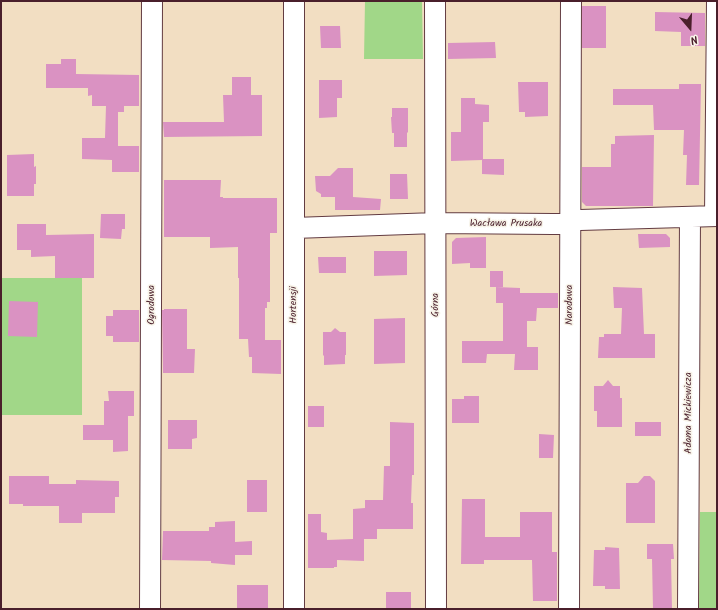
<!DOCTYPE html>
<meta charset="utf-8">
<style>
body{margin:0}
#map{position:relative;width:718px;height:610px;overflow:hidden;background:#f2dec2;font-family:Kalam,sans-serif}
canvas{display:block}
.frame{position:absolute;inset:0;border:2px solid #4a1f2b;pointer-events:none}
.north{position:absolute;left:670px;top:8px;width:40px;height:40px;-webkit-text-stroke:3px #f7f3e8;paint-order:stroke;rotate:161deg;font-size:11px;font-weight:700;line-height:16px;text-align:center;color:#4a1f2b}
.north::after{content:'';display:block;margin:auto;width:14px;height:18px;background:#4a1f2b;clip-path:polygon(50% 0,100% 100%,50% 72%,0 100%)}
</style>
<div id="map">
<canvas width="718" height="610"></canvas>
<div class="frame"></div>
<div class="north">N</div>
</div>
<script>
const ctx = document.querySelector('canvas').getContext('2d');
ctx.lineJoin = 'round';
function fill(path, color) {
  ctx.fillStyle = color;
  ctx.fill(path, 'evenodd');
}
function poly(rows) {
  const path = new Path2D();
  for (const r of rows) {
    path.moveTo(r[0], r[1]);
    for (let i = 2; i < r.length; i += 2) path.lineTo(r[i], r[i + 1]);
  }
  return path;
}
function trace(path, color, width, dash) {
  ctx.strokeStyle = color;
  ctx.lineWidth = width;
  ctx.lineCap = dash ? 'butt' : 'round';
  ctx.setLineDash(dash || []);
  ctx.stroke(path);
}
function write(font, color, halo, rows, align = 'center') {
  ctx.font = font + ' Kalam,sans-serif';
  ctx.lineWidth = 3;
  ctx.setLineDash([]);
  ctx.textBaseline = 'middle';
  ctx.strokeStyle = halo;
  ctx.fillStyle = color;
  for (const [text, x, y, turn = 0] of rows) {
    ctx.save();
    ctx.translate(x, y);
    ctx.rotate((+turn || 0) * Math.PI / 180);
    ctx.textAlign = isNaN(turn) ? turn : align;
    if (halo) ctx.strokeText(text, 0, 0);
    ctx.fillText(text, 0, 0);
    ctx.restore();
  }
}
fill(poly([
 [365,1,422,1,423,59,364,59],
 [1,278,82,278,82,415,1,415],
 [700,512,717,512,717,609,699,609]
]), '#a1d788');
fill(poly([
 [582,6,606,6,606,48,582,48],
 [655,12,705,13,705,46,681,46,681,32,655,31],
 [320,26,340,26,341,48,321,48],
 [495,42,496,58,448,59,448,43],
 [61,59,76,59,76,74,139,75,139,106,124,106,124,112,118,112,118,146,139,146,139,172,112,172,112,160,82,159,82,138,105,138,106,106,92,106,92,95,88,96,88,88,46,88,46,64,61,64],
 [232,77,251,77,251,95,262,95,262,136,164,137,163,122,224,122,223,95,232,95],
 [319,80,342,80,342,98,337,98,337,117,319,118],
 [518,82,548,82,548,116,525,117,525,112,519,112],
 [679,84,701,84,699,185,686,185,687,155,683,155,684,130,654,130,653,105,613,105,613,89,679,89],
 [461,98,475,98,475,104,489,105,489,122,483,122,483,159,504,159,504,175,482,174,482,160,451,161,451,132,461,132],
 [392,108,408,108,408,133,407,132,407,147,394,147,394,133,392,133,391,117,392,117],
 [654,135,653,206,586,206,582,202,582,167,611,167,611,144,615,144,615,136],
 [34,154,34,167,36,166,36,184,34,184,34,196,7,196,7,155],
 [338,168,353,168,353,197,381,199,380,210,335,210,335,197,321,197,321,194,316,191,315,176,330,176],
 [390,174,407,174,408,199,390,199],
 [164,180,221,180,220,197,223,197,223,198,277,198,277,233,270,233,270,302,267,302,267,308,265,308,265,340,281,340,281,374,252,373,252,357,249,357,248,339,239,339,239,278,238,278,238,247,210,248,210,237,164,237],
 [101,214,125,214,125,229,122,229,121,239,100,238],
 [17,224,46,224,46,235,94,234,94,278,55,278,55,256,31,257,31,250,17,250],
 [638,234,666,234,670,238,670,247,639,248],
 [486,237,486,268,470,268,470,263,452,264,452,242,456,238],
 [374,251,407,251,407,275,374,276],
 [318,257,346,257,346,273,319,273],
 [490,271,503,271,503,287,490,287],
 [496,287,520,288,520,293,558,293,558,308,537,308,536,321,527,321,527,347,538,347,538,370,514,370,515,354,487,354,486,363,462,363,462,341,503,341,503,303,496,303],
 [613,287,642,288,644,334,655,334,655,358,598,358,599,337,604,337,604,334,621,334,622,308,614,308],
 [9,301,38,302,37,337,8,336],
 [164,309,187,309,187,349,195,349,194,373,163,373,162,310,164,310],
 [113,310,139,310,139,342,113,342,113,336,106,336,106,316,113,316],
 [405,318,405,363,374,364,374,319],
 [335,328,340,332,346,332,346,355,345,355,345,364,324,365,324,356,323,355,323,332,331,332],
 [608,380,613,386,620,386,620,398,622,398,622,427,597,427,597,411,594,411,594,386,603,386],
 [108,391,134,391,134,416,128,416,128,451,113,452,113,440,83,440,83,425,104,425,104,401,109,401],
 [464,396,479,396,479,423,452,423,452,399,464,399],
 [308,406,324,406,324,427,308,427],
 [168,420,197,420,197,438,192,439,192,449,168,449],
 [390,422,414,423,414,475,412,475,411,503,413,503,413,529,377,529,377,539,364,539,364,561,337,560,337,567,334,567,334,568,308,568,308,514,321,514,321,532,327,533,327,540,353,539,353,509,365,508,365,500,383,500,384,466,390,466],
 [635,422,661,422,661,436,635,436],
 [539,434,554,435,553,458,539,458],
 [9,476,49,476,49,484,76,484,76,480,119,481,119,497,115,497,115,513,82,513,82,523,59,523,59,506,23,506,23,504,9,504],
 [644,476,650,476,655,481,655,523,626,523,626,483,638,483],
 [247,480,267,480,267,512,247,512],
 [462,499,485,499,485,537,520,537,520,512,552,512,552,552,557,552,557,601,533,601,532,560,484,560,484,564,461,564],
 [235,521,235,542,252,541,252,555,235,555,235,565,211,563,211,561,162,560,163,531,209,531,209,527,215,527,215,522],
 [647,544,673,544,674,559,671,559,672,609,653,609,652,559,647,559],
 [605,547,619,548,620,589,605,589,605,586,593,586,594,550,605,550],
 [237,585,268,585,268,609,237,609],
 [386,592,411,592,411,609,386,609]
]), '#da92c2');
const street = poly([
 [435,1,436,609],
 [715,216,717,1],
 [294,228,436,223,553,224,560,224,580,220,717,216],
 [150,609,152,1],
 [294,609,294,1],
 [569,609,571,1],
 [688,609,690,217]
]);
trace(street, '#633c42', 22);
trace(street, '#fff', 20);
write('10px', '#4a1f2b', '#f7f3e8', [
 ["Wacława Prusaka",506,224],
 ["Ogrodowa",152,305,-90],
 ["Hortensji",294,305,-90],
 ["Górna",436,305,-90],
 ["Narodowa",570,305,-90],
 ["Adama Mickiewicza",689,413,-90]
]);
</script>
